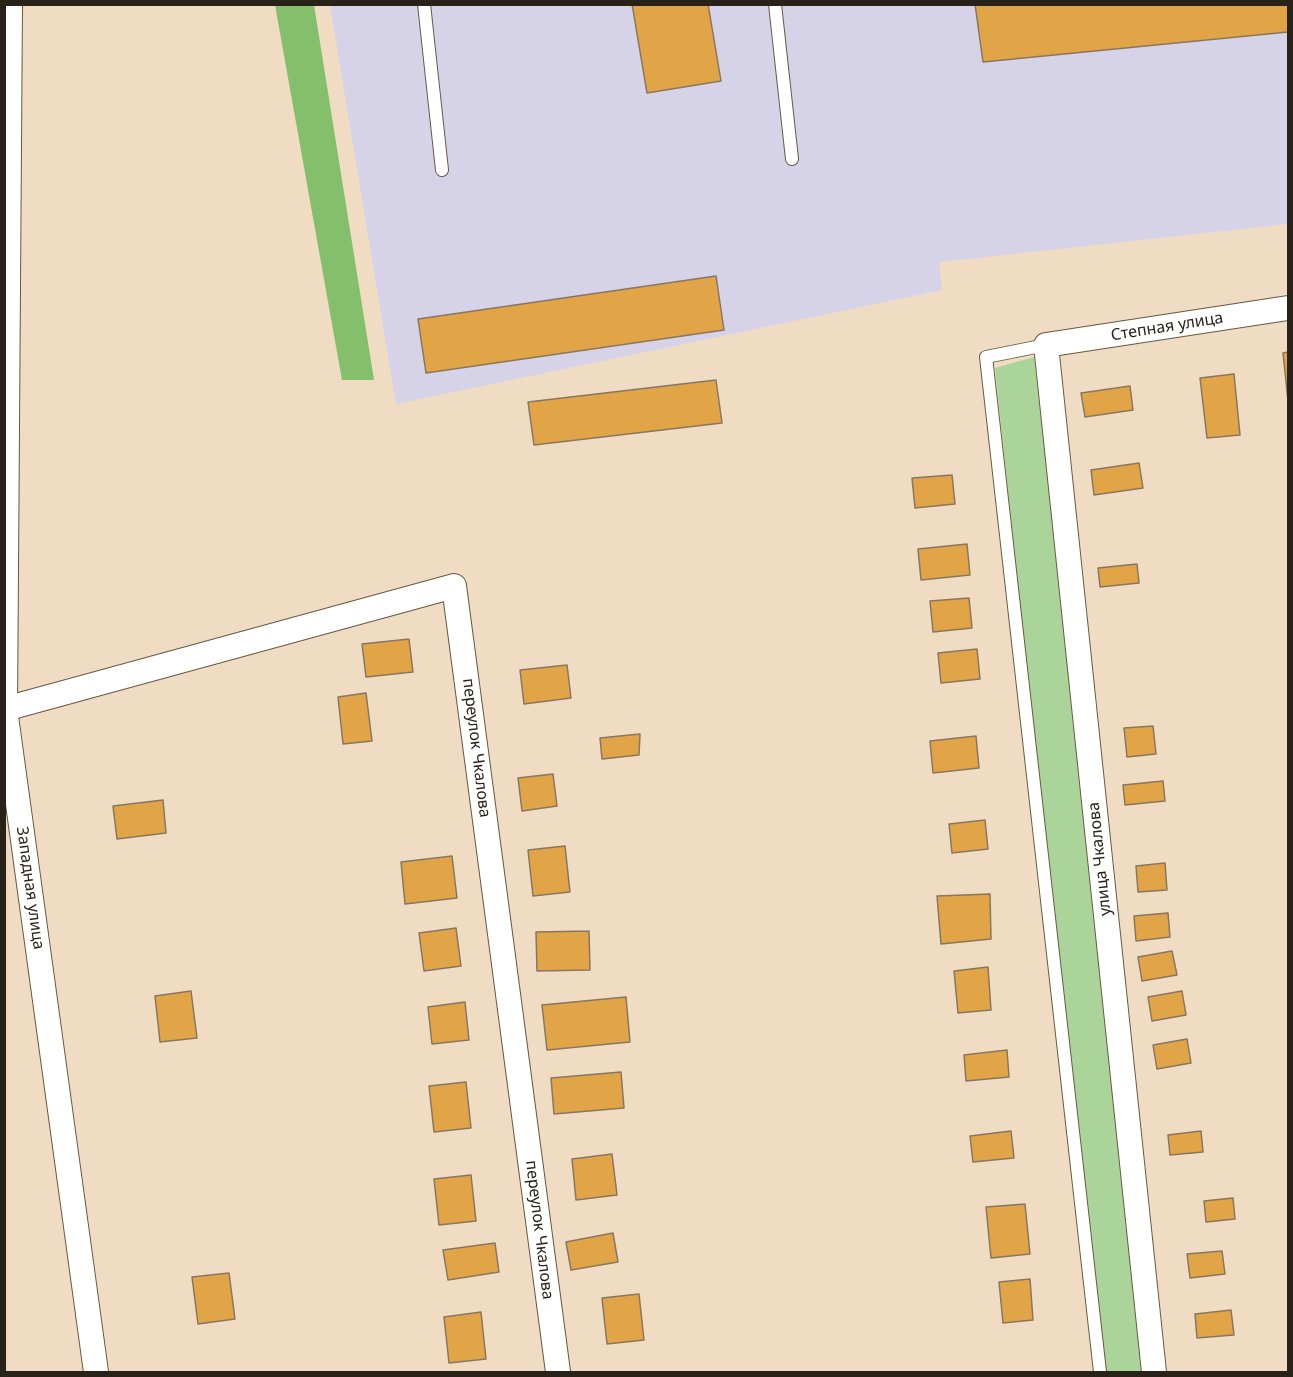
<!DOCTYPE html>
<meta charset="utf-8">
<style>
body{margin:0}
#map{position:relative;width:1293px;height:1377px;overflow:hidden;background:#efdcc3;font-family:"Noto Sans",sans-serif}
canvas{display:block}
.frame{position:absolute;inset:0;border:6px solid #292219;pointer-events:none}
</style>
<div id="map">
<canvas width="1293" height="1377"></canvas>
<div class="frame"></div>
</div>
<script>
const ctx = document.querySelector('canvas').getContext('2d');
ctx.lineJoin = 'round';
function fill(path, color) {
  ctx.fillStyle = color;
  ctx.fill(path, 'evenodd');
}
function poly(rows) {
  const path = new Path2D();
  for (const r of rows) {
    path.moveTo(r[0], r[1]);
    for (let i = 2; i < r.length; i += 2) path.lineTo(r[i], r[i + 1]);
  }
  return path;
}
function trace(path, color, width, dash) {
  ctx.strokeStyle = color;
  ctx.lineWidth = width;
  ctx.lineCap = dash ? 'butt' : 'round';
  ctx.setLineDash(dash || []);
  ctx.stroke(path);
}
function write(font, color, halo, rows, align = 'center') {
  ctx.font = font + ' "Noto Sans",sans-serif';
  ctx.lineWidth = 4.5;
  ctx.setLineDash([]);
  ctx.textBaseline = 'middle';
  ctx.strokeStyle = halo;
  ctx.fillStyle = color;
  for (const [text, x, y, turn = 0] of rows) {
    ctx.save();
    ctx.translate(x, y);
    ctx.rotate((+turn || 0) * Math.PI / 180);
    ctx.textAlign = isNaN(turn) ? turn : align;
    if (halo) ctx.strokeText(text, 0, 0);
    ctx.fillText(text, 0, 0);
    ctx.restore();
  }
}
fill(poly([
 [330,5,1288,5,1288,224,939,262,942,290,396,404]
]), '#d6d2e8');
fill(poly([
 [1034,357,1152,1372,1101,1372,995,368]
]), '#abd49b');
fill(poly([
 [275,5,314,5,374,380,342,380]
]), '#84bf6b');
const building = poly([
 [632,4,708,4,721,81,647,93,632,4],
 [975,4,1288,4,1288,32,983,62,975,4],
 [716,276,724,330,426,373,418,319,716,276],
 [1288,352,1288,401,1283,353,1288,352],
 [1234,374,1240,435,1207,438,1200,378,1234,374],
 [716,380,722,423,534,445,528,402,716,380],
 [1130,386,1133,410,1085,417,1081,393,1130,386],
 [1139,463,1143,488,1094,495,1091,470,1139,463],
 [952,475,955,504,915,508,912,478,952,475],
 [967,544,970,575,921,580,918,549,967,544],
 [1137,564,1139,583,1100,587,1098,568,1137,564],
 [969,598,972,628,933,632,930,601,969,598],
 [409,639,413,672,366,677,362,644,409,639],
 [977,649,980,679,941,683,938,653,977,649],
 [567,665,571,698,524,704,520,670,567,665],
 [366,693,372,741,343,744,338,697,366,693],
 [1153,726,1156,754,1127,757,1124,728,1153,726],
 [640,734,639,755,602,759,600,738,640,734],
 [976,736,979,768,933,773,930,741,976,736],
 [553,774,557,806,522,811,518,778,553,774],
 [1163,781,1165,801,1125,805,1123,785,1163,781],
 [163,800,166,833,117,839,113,806,163,800],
 [985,820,988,849,952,853,949,824,985,820],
 [565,846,570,892,533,896,528,850,565,846],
 [452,856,457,898,405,904,401,862,452,856],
 [1165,863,1167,890,1138,892,1136,866,1165,863],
 [990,894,991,939,941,944,937,896,990,894],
 [1168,913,1170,937,1136,941,1134,916,1168,913],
 [456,928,461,966,424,971,419,933,456,928],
 [589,931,590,970,537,971,536,932,589,931],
 [1172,951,1177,975,1142,981,1138,957,1172,951],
 [988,967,991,1010,958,1013,954,971,988,967],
 [191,991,197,1038,160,1042,155,996,191,991],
 [1182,991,1186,1015,1152,1021,1148,997,1182,991],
 [626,997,630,1042,547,1050,542,1005,626,997],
 [465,1002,469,1040,432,1044,428,1007,465,1002],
 [1187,1039,1191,1063,1157,1069,1153,1045,1187,1039],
 [1007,1050,1009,1077,966,1081,964,1055,1007,1050],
 [621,1072,624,1108,554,1114,551,1078,621,1072],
 [466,1082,471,1128,434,1132,429,1086,466,1082],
 [1011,1131,1014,1158,973,1162,970,1136,1011,1131],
 [1201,1131,1203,1152,1170,1155,1168,1135,1201,1131],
 [612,1154,617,1195,576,1200,572,1159,612,1154],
 [471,1175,476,1221,439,1225,434,1179,471,1175],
 [1233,1198,1235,1219,1206,1222,1204,1201,1233,1198],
 [1025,1204,1030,1254,991,1258,986,1207,1025,1204],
 [613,1233,618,1262,571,1270,566,1242,613,1233],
 [495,1243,499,1272,448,1280,443,1250,495,1243],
 [1222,1251,1225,1274,1190,1278,1187,1254,1222,1251],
 [229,1273,235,1319,198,1324,192,1277,229,1273],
 [1030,1279,1033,1320,1003,1323,999,1282,1030,1279],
 [639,1294,644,1340,607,1344,602,1298,639,1294],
 [1231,1310,1234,1335,1197,1338,1195,1314,1231,1310],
 [481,1312,486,1359,449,1363,444,1317,481,1312]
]);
fill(building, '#e1a447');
trace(building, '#887760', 1.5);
const service = poly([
 [424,4,442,170],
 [775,4,792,159],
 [1046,345,986,357,1100,1372]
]);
const minor = poly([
 [10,4,5,709,96,1372],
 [5,709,454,586,558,1372],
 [1154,1372,1046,345,1288,308]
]);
trace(service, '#685842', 14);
trace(minor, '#685842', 26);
trace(service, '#fff', 12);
trace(minor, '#fff', 24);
write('16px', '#292219', '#fff', [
 ["Степная улица",1167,327,-9],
 ["переулок Чкалова",476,748,83],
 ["улица Чкалова",1100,859,-96],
 ["Западная улица",30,888,82],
 ["переулок Чкалова",539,1230,83]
]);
</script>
